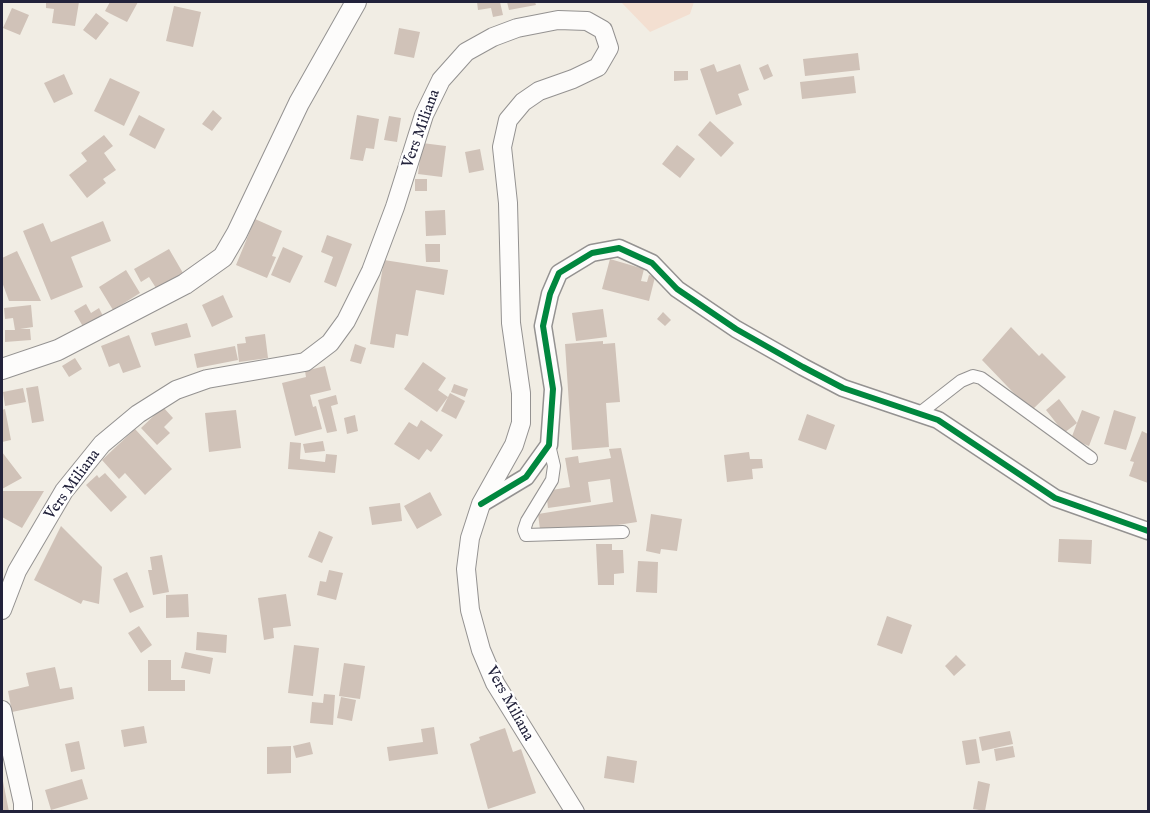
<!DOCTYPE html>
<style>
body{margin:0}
#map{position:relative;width:1150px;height:813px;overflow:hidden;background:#f1ede4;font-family:"IM FELL English",serif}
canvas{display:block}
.frame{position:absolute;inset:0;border:3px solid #22223b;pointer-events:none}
</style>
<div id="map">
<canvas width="1150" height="813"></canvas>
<div class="frame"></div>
</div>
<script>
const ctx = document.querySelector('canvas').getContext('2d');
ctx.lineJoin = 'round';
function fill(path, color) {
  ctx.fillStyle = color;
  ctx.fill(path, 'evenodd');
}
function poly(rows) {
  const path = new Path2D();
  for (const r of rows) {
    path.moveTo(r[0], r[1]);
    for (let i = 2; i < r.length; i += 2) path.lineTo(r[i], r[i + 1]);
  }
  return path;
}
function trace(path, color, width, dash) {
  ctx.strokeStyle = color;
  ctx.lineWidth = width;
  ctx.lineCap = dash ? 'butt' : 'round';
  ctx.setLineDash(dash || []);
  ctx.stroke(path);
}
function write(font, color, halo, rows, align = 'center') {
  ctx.font = font + ' "IM FELL English",serif';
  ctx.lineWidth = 4.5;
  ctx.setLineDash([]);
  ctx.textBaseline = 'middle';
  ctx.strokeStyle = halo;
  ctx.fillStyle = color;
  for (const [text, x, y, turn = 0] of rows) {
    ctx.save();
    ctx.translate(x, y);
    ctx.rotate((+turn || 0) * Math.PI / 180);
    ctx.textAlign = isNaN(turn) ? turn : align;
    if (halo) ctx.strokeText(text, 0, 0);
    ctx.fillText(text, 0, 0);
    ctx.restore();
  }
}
fill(poly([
 [614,2,694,2,690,14,650,32,622,3]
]), '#f3dfd1');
fill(poly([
 [46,2,79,2,75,26,52,23,54,9,46,8],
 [110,2,138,2,127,22,105,11],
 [477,2,500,2,503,15,493,17,491,8,478,10],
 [507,2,535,2,536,5,509,10],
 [174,6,201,12,193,47,166,41],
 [12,8,29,15,20,35,3,28],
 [96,13,109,23,96,40,83,30],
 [399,28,420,32,414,58,394,54],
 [858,53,860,70,805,76,803,59],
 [714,64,717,72,740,64,749,90,738,94,742,105,716,115,700,69],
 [768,64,773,76,764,80,759,68],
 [674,71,688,71,688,80,674,81],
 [64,74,73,94,54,103,44,83],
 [854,76,856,93,802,99,800,82],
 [110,78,140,92,124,126,94,111],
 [213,110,222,118,212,131,202,124],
 [139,115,165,129,155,149,129,135],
 [357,115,379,119,374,149,366,148,363,161,350,159],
 [389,116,401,118,397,142,384,140],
 [710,121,734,143,721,157,698,135],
 [104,135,113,146,104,153,116,170,103,179,106,183,87,198,69,175,87,161,81,153],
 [422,143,446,146,442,177,418,174],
 [677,145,695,159,680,178,662,164],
 [480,149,484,170,469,173,465,152],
 [415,179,427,179,427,191,415,191],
 [445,210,446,235,426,236,425,211],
 [255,219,282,231,272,256,276,257,267,278,236,265],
 [103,221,111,241,71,257,83,287,51,300,23,231,43,223,51,242],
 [327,235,352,244,336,287,324,282,333,257,321,252],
 [425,244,440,244,440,262,426,262],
 [283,247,303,256,290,283,271,275],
 [169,249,183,273,156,288,149,277,141,282,134,269],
 [17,251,41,301,9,301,2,282,2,258],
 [610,259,644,269,641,281,647,282,649,275,655,277,649,301,602,289],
 [384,260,448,270,444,295,416,290,408,336,396,334,394,348,370,344],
 [126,270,140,293,113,310,99,287],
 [223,295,233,317,212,327,202,305],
 [86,304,91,313,99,308,104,318,85,330,74,311],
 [31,305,33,327,20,329,30,329,31,340,5,342,5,330,15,330,13,318,5,319,4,308],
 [603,309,607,337,576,341,572,313],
 [663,312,671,320,665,326,657,319],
 [187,323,191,337,155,346,151,333],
 [1011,327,1039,356,1042,353,1066,377,1031,411,982,360],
 [265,334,268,358,239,362,237,344,246,343,245,337],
 [129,335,141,367,123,373,119,363,109,367,101,346],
 [603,341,603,344,615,343,620,402,606,403,609,447,572,450,565,344],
 [355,344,366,348,361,364,350,361],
 [235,346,238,360,197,368,194,354],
 [75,358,82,369,69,377,62,366],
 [423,362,446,378,438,390,448,397,437,412,404,389],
 [325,366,331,390,310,395,313,407,316,406,322,429,295,436,282,383,306,377,305,371],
 [454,384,468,389,465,397,451,392],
 [38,386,44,421,32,423,26,388],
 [23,388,26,402,5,406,3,392],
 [450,393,465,401,456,419,441,411],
 [336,395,338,404,331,406,337,431,327,433,318,400],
 [1059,399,1077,423,1082,410,1100,417,1089,446,1071,439,1077,423,1064,433,1046,410],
 [163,407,173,418,164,427,170,433,157,445,141,428],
 [5,409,11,440,2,442,2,410],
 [236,410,241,448,209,452,205,413],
 [1114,410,1136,417,1126,450,1104,444],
 [807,414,835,425,826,450,798,440],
 [355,415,358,431,347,434,344,418],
 [421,420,443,435,431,452,427,449,419,460,394,444,409,422,417,427],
 [135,429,172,469,145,495,125,473,119,479,102,460],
 [1142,431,1148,434,1148,483,1129,476,1134,462,1130,461],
 [323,441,325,451,305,453,303,444],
 [290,442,301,443,300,459,325,462,326,454,337,455,335,473,288,469],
 [621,448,637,522,541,537,538,514,613,502,610,479,588,482,591,502,548,508,546,491,570,487,565,458,578,456,579,463,611,458,609,449],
 [2,452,22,478,2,489],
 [749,452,750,459,762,459,763,468,752,469,753,479,727,482,724,455],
 [105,473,127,497,111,512,86,485,97,475,99,478],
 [2,491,44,491,22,528,2,517],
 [430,492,442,515,417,529,404,506],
 [400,503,402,521,372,525,369,507],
 [651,514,682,519,677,551,661,549,660,554,646,551],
 [61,526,102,567,99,604,83,600,81,604,34,580],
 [319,531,333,537,322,563,308,557],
 [1059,539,1092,540,1091,564,1058,562],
 [596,544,612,544,612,550,623,550,624,573,614,574,614,585,598,585],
 [162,555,169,592,153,595,148,570,152,570,150,557],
 [638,561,658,562,657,593,636,592],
 [329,570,343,573,336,600,317,595,320,581,326,582],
 [127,572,144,607,130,613,113,579],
 [188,594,189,617,166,618,166,595],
 [286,594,291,626,273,628,274,638,264,640,258,598],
 [887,616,912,625,902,654,877,645],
 [139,626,152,645,141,653,128,633],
 [197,632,227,635,226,653,196,650],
 [294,645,319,648,313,696,288,693],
 [185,652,213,658,210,674,181,668],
 [956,655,966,665,954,676,945,666],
 [148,660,171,660,171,680,185,680,185,691,148,691],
 [344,663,365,666,360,699,339,696],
 [55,667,60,689,72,687,74,699,12,712,8,691,29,686,26,673],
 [324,694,335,695,333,725,310,723,312,702,323,703],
 [341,697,356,700,352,721,337,718],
 [144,726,147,743,124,747,121,730],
 [434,727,438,754,389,761,387,747,423,742,421,729],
 [505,728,513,752,521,749,536,793,488,809,470,744,480,740,479,737],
 [1010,731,1013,744,982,751,979,737],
 [976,739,980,763,966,765,962,741],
 [79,741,85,769,71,772,65,744],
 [310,742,313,754,296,758,293,746],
 [291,746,291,773,267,774,267,747],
 [1013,746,1015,757,996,761,994,749],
 [607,756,637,761,634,783,604,778],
 [82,779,88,799,51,810,45,790],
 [2,781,3,781,9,812,2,812],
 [978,781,990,784,985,811,973,809]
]), '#d0c2b8');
const minor = poly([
 [920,413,961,381,973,376,981,378,1091,458],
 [549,445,554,466,552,480,527,521,524,530,526,535,623,532]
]);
const tertiary = poly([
 [481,504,526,477,549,445,553,389,543,326,550,294,559,273,592,253,619,248,652,263,677,289,736,329,803,367,843,388,938,420,1055,498,1148,531]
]);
const secondary = poly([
 [2,610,17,571,64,491,102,444,138,414,176,390,207,379,305,362,330,343,346,321,371,271,395,207,424,115,441,80,466,52,493,37,517,28,558,20,587,21,603,30,609,48,598,67,573,79,539,91,523,102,508,120,502,147,508,203,511,323,521,393,521,423,514,445,481,504,470,538,466,569,470,610,481,650,495,683,575,812],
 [2,710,23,803,23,812]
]);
const primary = poly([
 [2,369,58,350,185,284,223,257,237,233,299,103,356,2]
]);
trace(minor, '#949291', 14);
trace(tertiary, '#949291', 19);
trace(secondary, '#949291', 20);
trace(primary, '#949291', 22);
trace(minor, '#fdfcfb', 12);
trace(tertiary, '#fdfcfb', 16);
trace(secondary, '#fdfcfb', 18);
trace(primary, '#fdfcfb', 20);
trace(poly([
 [481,504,526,477,549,445,553,389,543,326,550,294,559,273,592,253,619,248,652,263,677,289,736,329,803,367,843,388,938,420,1055,498,1148,531]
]), '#00873e', 6);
write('16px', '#22223b', '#fff', [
 ["Vers Miliana",422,129,-70],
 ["Vers Miliana",73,485,-54],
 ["Vers Miliana",509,704,61]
]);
</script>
